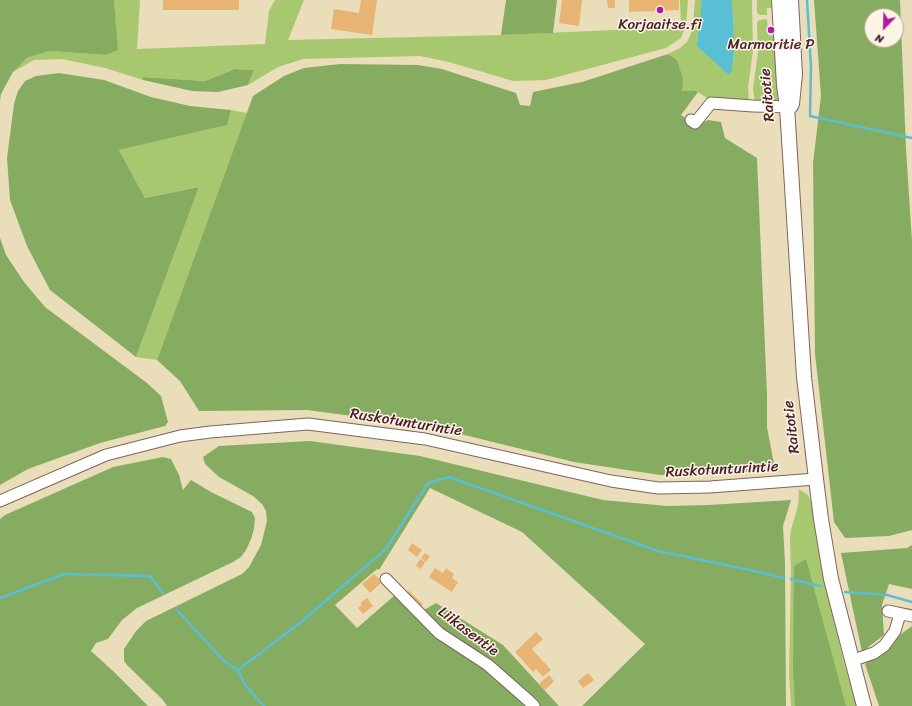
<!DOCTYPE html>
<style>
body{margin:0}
#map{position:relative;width:912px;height:706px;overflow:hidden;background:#e9deb9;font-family:Sriracha,sans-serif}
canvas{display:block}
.north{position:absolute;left:864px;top:8px;width:40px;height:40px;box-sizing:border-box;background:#fcf5e5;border:1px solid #b59f9b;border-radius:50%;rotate:203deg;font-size:11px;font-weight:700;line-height:16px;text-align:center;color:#4a1f2b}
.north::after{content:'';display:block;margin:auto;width:14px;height:18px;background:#b5179e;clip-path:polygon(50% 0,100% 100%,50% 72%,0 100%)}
</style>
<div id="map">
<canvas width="912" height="706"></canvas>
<div class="north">N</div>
</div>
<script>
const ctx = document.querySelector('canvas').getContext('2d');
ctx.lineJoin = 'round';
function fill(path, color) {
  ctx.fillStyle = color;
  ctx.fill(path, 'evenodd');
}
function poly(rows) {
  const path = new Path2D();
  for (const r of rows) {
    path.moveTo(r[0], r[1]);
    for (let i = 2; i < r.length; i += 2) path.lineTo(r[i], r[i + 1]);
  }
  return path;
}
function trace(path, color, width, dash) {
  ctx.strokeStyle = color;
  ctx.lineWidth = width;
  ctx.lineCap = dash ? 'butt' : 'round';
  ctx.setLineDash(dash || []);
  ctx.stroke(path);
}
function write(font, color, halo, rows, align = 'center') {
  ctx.font = font + ' Sriracha,sans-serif';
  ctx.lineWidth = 3;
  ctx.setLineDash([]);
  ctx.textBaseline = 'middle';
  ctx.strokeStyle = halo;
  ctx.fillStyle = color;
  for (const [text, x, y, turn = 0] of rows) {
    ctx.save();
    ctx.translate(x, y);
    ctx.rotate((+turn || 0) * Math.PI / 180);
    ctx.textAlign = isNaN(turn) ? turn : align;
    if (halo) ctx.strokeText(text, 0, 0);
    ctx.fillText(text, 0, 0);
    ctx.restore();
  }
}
fill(poly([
 [114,0,140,0,137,49,265,44,269,11,275,0,304,0,288,40,501,35,681,27,680,0,688,0,686,24,681,38,666,48,546,80,513,81,449,62,420,56,303,59,278,67,248,85,254,70,235,69,205,81,143,77,143,80,105,68,62,59,34,60,13,72,27,58,49,51,106,55,117,50],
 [695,0,752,0,753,51,748,87,749,102,710,100,696,91,682,91,677,60,668,54,680,48,687,42,690,36,693,25],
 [757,0,773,0,772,8,767,8,767,15,760,15,757,13],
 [767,19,768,35,773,36,776,48,780,99,777,103,755,103,753,89,758,52,757,23,758,21,760,20],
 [231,110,247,113,157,360,136,357,199,187,145,198,119,150,226,125],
 [799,489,808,495,811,502,825,581,844,663,857,706,791,706,789,674,791,574,790,538,791,530,798,505]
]), '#a8c870');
fill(poly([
 [0,0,114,0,118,50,106,55,49,51,27,58,13,72,1,94,0,101],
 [506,0,557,0,553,33,501,35],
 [814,0,900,0,906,149,912,241,912,530,889,536,845,538,834,522,815,354,813,163,821,96],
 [872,16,896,16,896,40,872,40],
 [668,54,677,60,683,79,682,91,696,91,698,92,681,115,697,126,708,120,721,122,725,138,757,158,767,394,767,427,774,464,764,471,660,475,574,462,428,426,307,410,199,411,180,381,157,360,253,96,284,76,304,68,340,64,418,65,442,69,516,93,520,105,530,106,533,92,582,82],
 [235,69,254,70,248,85,218,92,192,91,143,80,143,77,205,81],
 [59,73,104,80,151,97,190,106,231,110,227,125,119,150,145,198,199,187,136,357,50,290,27,246,10,200,7,158,14,104,18,91,25,81,36,76],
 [0,238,6,255,24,282,45,307,147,383,161,396,168,422,165,426,100,443,28,469,0,485],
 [310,441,420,456,603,500,667,506,708,505,791,500,783,526,785,563,786,706,582,706,645,644,522,532,430,488,379,570,377,569,335,605,357,628,395,595,414,616,436,603,503,645,559,706,167,706,162,699,127,665,124,661,124,649,136,631,146,621,242,574,249,567,261,545,267,521,266,511,262,504,253,496,219,477,205,464,203,457,219,446],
 [163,457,171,459,179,475,183,490,191,480,211,492,252,512,255,518,254,529,251,539,246,550,241,557,233,562,137,608,122,620,108,639,96,643,91,651,113,671,148,706,0,706,0,519,5,515,113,467],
 [912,545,912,589,889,584,882,605,884,635,862,652,841,553,907,548],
 [806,559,846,706,795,706,793,667,794,566],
 [912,626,912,706,879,706,865,664,885,649,901,634]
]), '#86ac62');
fill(poly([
 [702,0,732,0,734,45,732,70,729,75,697,46]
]), '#58bfd5');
trace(poly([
 [807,0,811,67,810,116,912,138],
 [791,579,820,586],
 [845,592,887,595,912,602],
 [0,598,64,574,150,576,163,593],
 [177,610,224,661,238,670,301,622,386,549,428,483,449,477,658,551,745,569,784,578],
 [238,670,245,685,264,706]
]), '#58bfd5', 2.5);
fill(poly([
 [163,0,239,0,239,10,163,10],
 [361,0,377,0,372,35,331,29,334,9,359,13],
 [562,0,582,0,579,26,559,23],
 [607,0,615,0,615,8,608,8],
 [629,0,679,0,679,10,629,12],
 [412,543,422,550,417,557,408,550],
 [425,553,430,556,426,562,421,558],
 [420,559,425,562,421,569,416,566],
 [435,568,443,573,446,568,454,574,452,578,458,582,452,592,429,577],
 [374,574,382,582,370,593,362,584],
 [409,591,423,604,418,609,405,595],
 [367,598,373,606,363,614,358,608,362,605,360,603],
 [536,632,543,639,532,649,551,670,543,677,536,669,533,672,515,652],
 [588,673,594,680,583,688,578,681],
 [549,675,554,681,545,690,539,684]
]), '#e7b474');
const minor = poly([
 [691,120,695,123,711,103,753,106,792,107],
 [0,501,106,455,180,436,210,432,308,424,425,439,611,481,658,488,710,487,816,479],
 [386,579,439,633,488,665,529,701,534,706],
 [888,611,912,616],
 [851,661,874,653,884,646,895,631,900,614]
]);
const major = poly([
 [779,0,784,85,787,107,804,377,816,479,821,519,831,579,864,706],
 [791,0,795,74,792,104]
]);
trace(minor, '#82625d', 13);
trace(major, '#82625d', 16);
trace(minor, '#fff', 11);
trace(major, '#fff', 14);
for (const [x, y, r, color] of [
 [660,10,4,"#b5179e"],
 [771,30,4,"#b5179e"]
]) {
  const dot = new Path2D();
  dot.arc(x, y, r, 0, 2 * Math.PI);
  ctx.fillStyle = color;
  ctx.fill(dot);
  trace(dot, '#fcf5e5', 1.5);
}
write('15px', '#4a1f2b', '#fcf5e5', [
 ["Korjaaitse.fi",660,25],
 ["Marmoritie P",771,45]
]);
write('15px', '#4a1f2b', '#fcf5e5', [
 ["Raitotie",768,95,-95],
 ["Ruskotunturintie",406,423,9],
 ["Raitotie",792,427,-97],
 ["Ruskotunturintie",722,470,-3],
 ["Liikasentie",468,632,37]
]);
</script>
